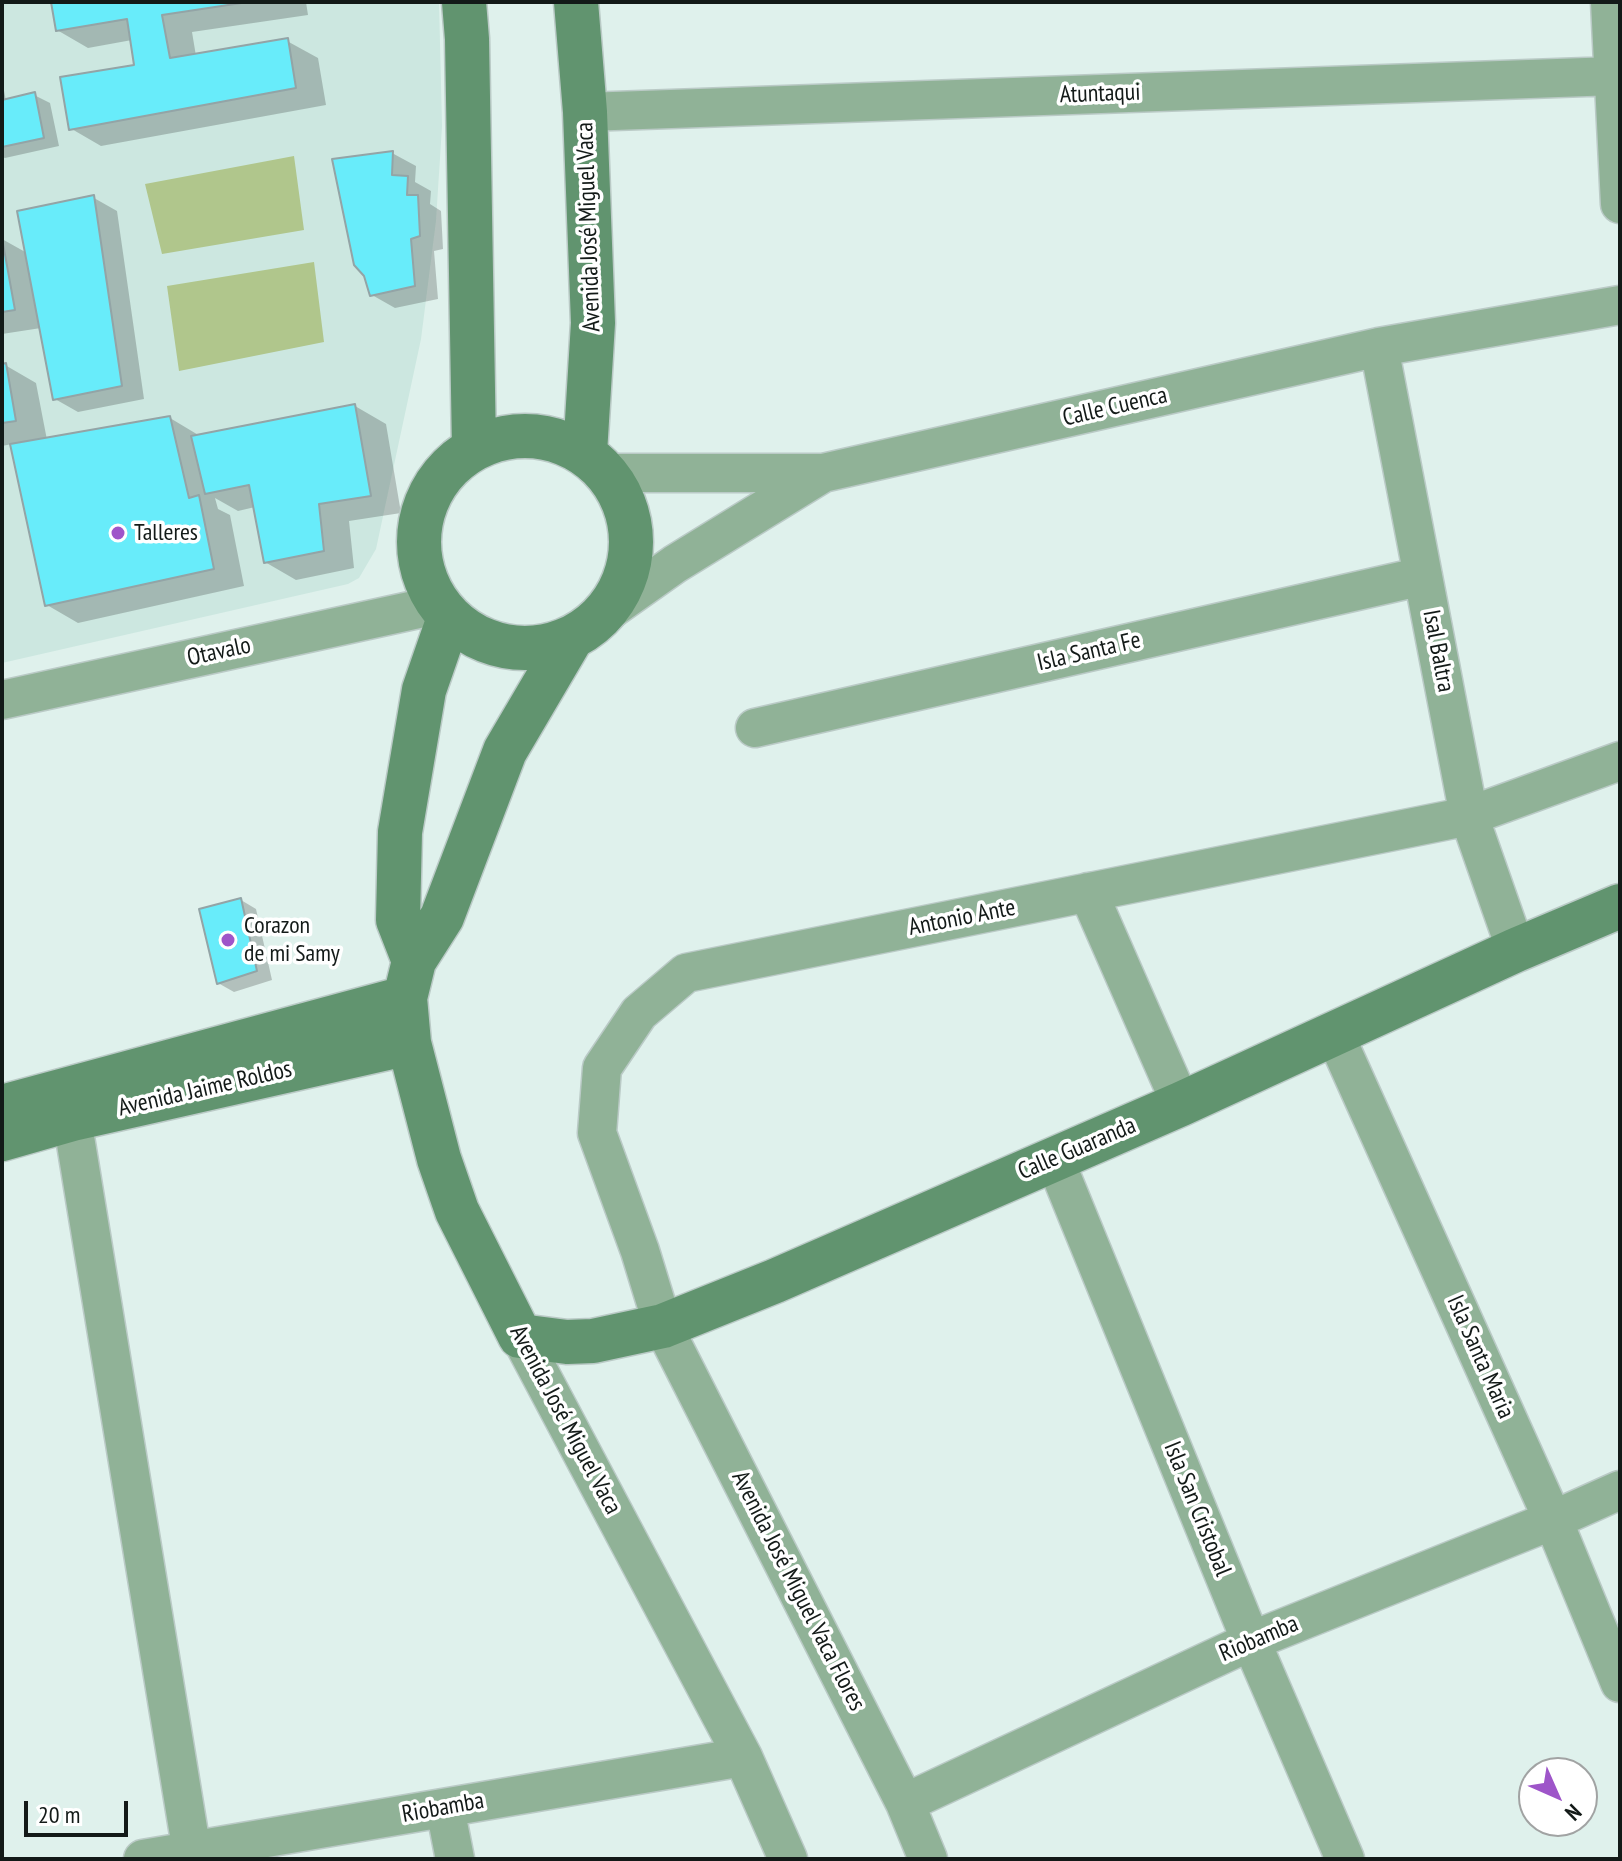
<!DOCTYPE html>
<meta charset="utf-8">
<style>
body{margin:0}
#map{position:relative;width:1622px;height:1861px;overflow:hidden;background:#dff1ec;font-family:"PT Sans Narrow",sans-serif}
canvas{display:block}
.frame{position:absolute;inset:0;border:4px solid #131a18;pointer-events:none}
.north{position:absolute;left:1518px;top:1757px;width:80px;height:80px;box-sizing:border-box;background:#fff;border:2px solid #a1a3a3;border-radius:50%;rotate:135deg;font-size:22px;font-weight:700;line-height:32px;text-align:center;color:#131a18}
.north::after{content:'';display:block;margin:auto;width:28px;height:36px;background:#9e55c9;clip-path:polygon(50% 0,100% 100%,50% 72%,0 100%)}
.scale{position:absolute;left:24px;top:1801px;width:104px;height:36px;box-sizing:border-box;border:4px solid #131a18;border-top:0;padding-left:10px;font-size:24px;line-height:28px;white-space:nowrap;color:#131a18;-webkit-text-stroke:6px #fff;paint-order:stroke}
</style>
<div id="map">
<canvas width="1622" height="1861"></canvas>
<div class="frame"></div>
<div class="north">N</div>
<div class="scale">20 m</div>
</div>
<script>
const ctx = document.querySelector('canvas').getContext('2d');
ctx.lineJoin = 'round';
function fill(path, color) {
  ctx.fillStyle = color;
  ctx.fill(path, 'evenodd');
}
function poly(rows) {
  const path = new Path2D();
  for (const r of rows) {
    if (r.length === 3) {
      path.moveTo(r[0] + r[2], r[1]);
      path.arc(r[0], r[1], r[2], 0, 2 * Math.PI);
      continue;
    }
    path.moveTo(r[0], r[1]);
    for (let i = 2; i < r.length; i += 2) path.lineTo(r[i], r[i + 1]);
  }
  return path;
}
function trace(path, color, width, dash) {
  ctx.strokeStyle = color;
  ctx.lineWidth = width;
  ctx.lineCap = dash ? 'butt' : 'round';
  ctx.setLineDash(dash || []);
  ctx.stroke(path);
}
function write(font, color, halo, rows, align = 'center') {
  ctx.font = font + ' "PT Sans Narrow",sans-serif';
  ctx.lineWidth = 7;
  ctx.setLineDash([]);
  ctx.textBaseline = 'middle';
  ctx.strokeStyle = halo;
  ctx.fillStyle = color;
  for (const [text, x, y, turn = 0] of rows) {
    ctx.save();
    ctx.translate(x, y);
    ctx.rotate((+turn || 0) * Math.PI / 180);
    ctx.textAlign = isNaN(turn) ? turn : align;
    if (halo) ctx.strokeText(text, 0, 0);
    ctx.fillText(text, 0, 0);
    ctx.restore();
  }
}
fill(poly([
 [2,2,439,2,442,126,436,221,421,339,376,549,359,578,348,584,2,663]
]), '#cce7e0');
fill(poly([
 [294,156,304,230,162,254,145,184],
 [314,262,324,342,179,371,167,286]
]), '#b0c68c');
fill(poly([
 [53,2,306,2,308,15,192,32,196,56,287,41,318,58,326,105,101,146,70,128,136,66,132,40,88,48,57,30],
 [2,80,6,101,34,95,50,103,59,146,5,158,2,157],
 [392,153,416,166,415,182,431,191,430,204,441,211,443,249,434,251,438,299,395,308,372,295],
 [94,198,117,211,144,399,78,412,55,399,41,328,2,334,2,239,27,253],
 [5,365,36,383,47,440,170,418,200,436,355,406,386,424,401,513,349,521,354,568,296,580,265,562,255,507,238,511,215,498,218,509,230,515,244,586,78,623,47,605,12,444,2,446,2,366],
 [241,900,256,909,272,980,234,992,218,983]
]), '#0003');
const building = poly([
 [51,2,248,2,162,15,170,58,288,38,296,88,69,130,60,77,134,65,127,19,56,31,51,2],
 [35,92,44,138,2,147,2,100,35,92],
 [393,151,392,175,408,176,407,195,418,195,420,236,411,239,415,286,370,296,364,276,354,265,332,159,393,151],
 [94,195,122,386,53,400,17,211,94,195],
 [2,238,15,310,2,312,2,238],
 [6,363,16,421,2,423,2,364,6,363],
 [355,404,371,496,319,504,324,551,264,563,249,485,205,494,191,436,355,404],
 [170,416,189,498,199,495,214,569,45,606,10,444,170,416],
 [241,898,257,971,217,984,199,909,241,898]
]);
fill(building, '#68ecfa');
trace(building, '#93a4a6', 2);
const street = poly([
 [1610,2,1620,204],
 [585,112,1615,76],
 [1379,347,1469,816,1516,950],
 [608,473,823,473,1379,347,1620,305],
 [600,617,675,564,823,473],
 [2,700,437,605],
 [755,728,1423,576],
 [1088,892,1181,1104],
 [1334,1033,1553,1520,1620,1683],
 [72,1119,193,1859],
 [1054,1158,1251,1641,1345,1859],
 [520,1336,743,1757,788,1859],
 [905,1803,1251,1641,1553,1520,1620,1490],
 [445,1808,455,1859],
 [143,1859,743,1757],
 [928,1859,905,1803,663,1326,640,1251,597,1133,602,1068,639,1013,686,973,1469,816,1620,761]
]);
const secondary = poly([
 [464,2,467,39,474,448],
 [576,2,585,112,593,323,585,453],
 [525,542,106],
 [572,637,505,751,442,917,414,961,405,998,409,1043,439,1159,457,1211,520,1336,567,1342,593,1341,663,1326,775,1281,1181,1104,1516,950,1620,906],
 [414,961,398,920,400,832,424,690,449,618],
 [2,1107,405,998],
 [2,1139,72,1119,409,1043]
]);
trace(street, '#bacac6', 41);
trace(secondary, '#bacac6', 47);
trace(street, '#90b297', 38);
trace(secondary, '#61946f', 44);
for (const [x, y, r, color] of [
 [118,533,8,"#9e55c9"],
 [228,940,8,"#9e55c9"]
]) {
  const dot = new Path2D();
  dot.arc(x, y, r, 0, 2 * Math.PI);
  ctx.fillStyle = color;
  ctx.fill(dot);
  trace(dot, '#fff', 3);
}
write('24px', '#131a18', '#fff', [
 ["Atuntaqui",1100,94,-2],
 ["Avenida José Miguel Vaca",589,227,-92],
 ["Calle Cuenca",1115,407,-13],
 ["Isal Baltra",1438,651,79],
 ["Otavalo",219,652,-12],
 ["Isla Santa Fe",1089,652,-13],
 ["Antonio Ante",962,918,-11],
 ["Avenida Jaime Roldos",205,1089,-13],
 ["Calle Guaranda",1077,1149,-23],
 ["Isla Santa Maria",1480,1357,66],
 ["Avenida José Miguel Vaca",565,1420,62],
 ["Isla San Cristobal",1197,1509,68],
 ["Avenida José Miguel Vaca Flores",798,1591,63],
 ["Riobamba",1259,1639,-23],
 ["Riobamba",443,1808,-10]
]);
write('24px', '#131a18', '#fff', [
 ["Talleres",134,533],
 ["Corazon",244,926],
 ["de mi Samy",244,954]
], 'left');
</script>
